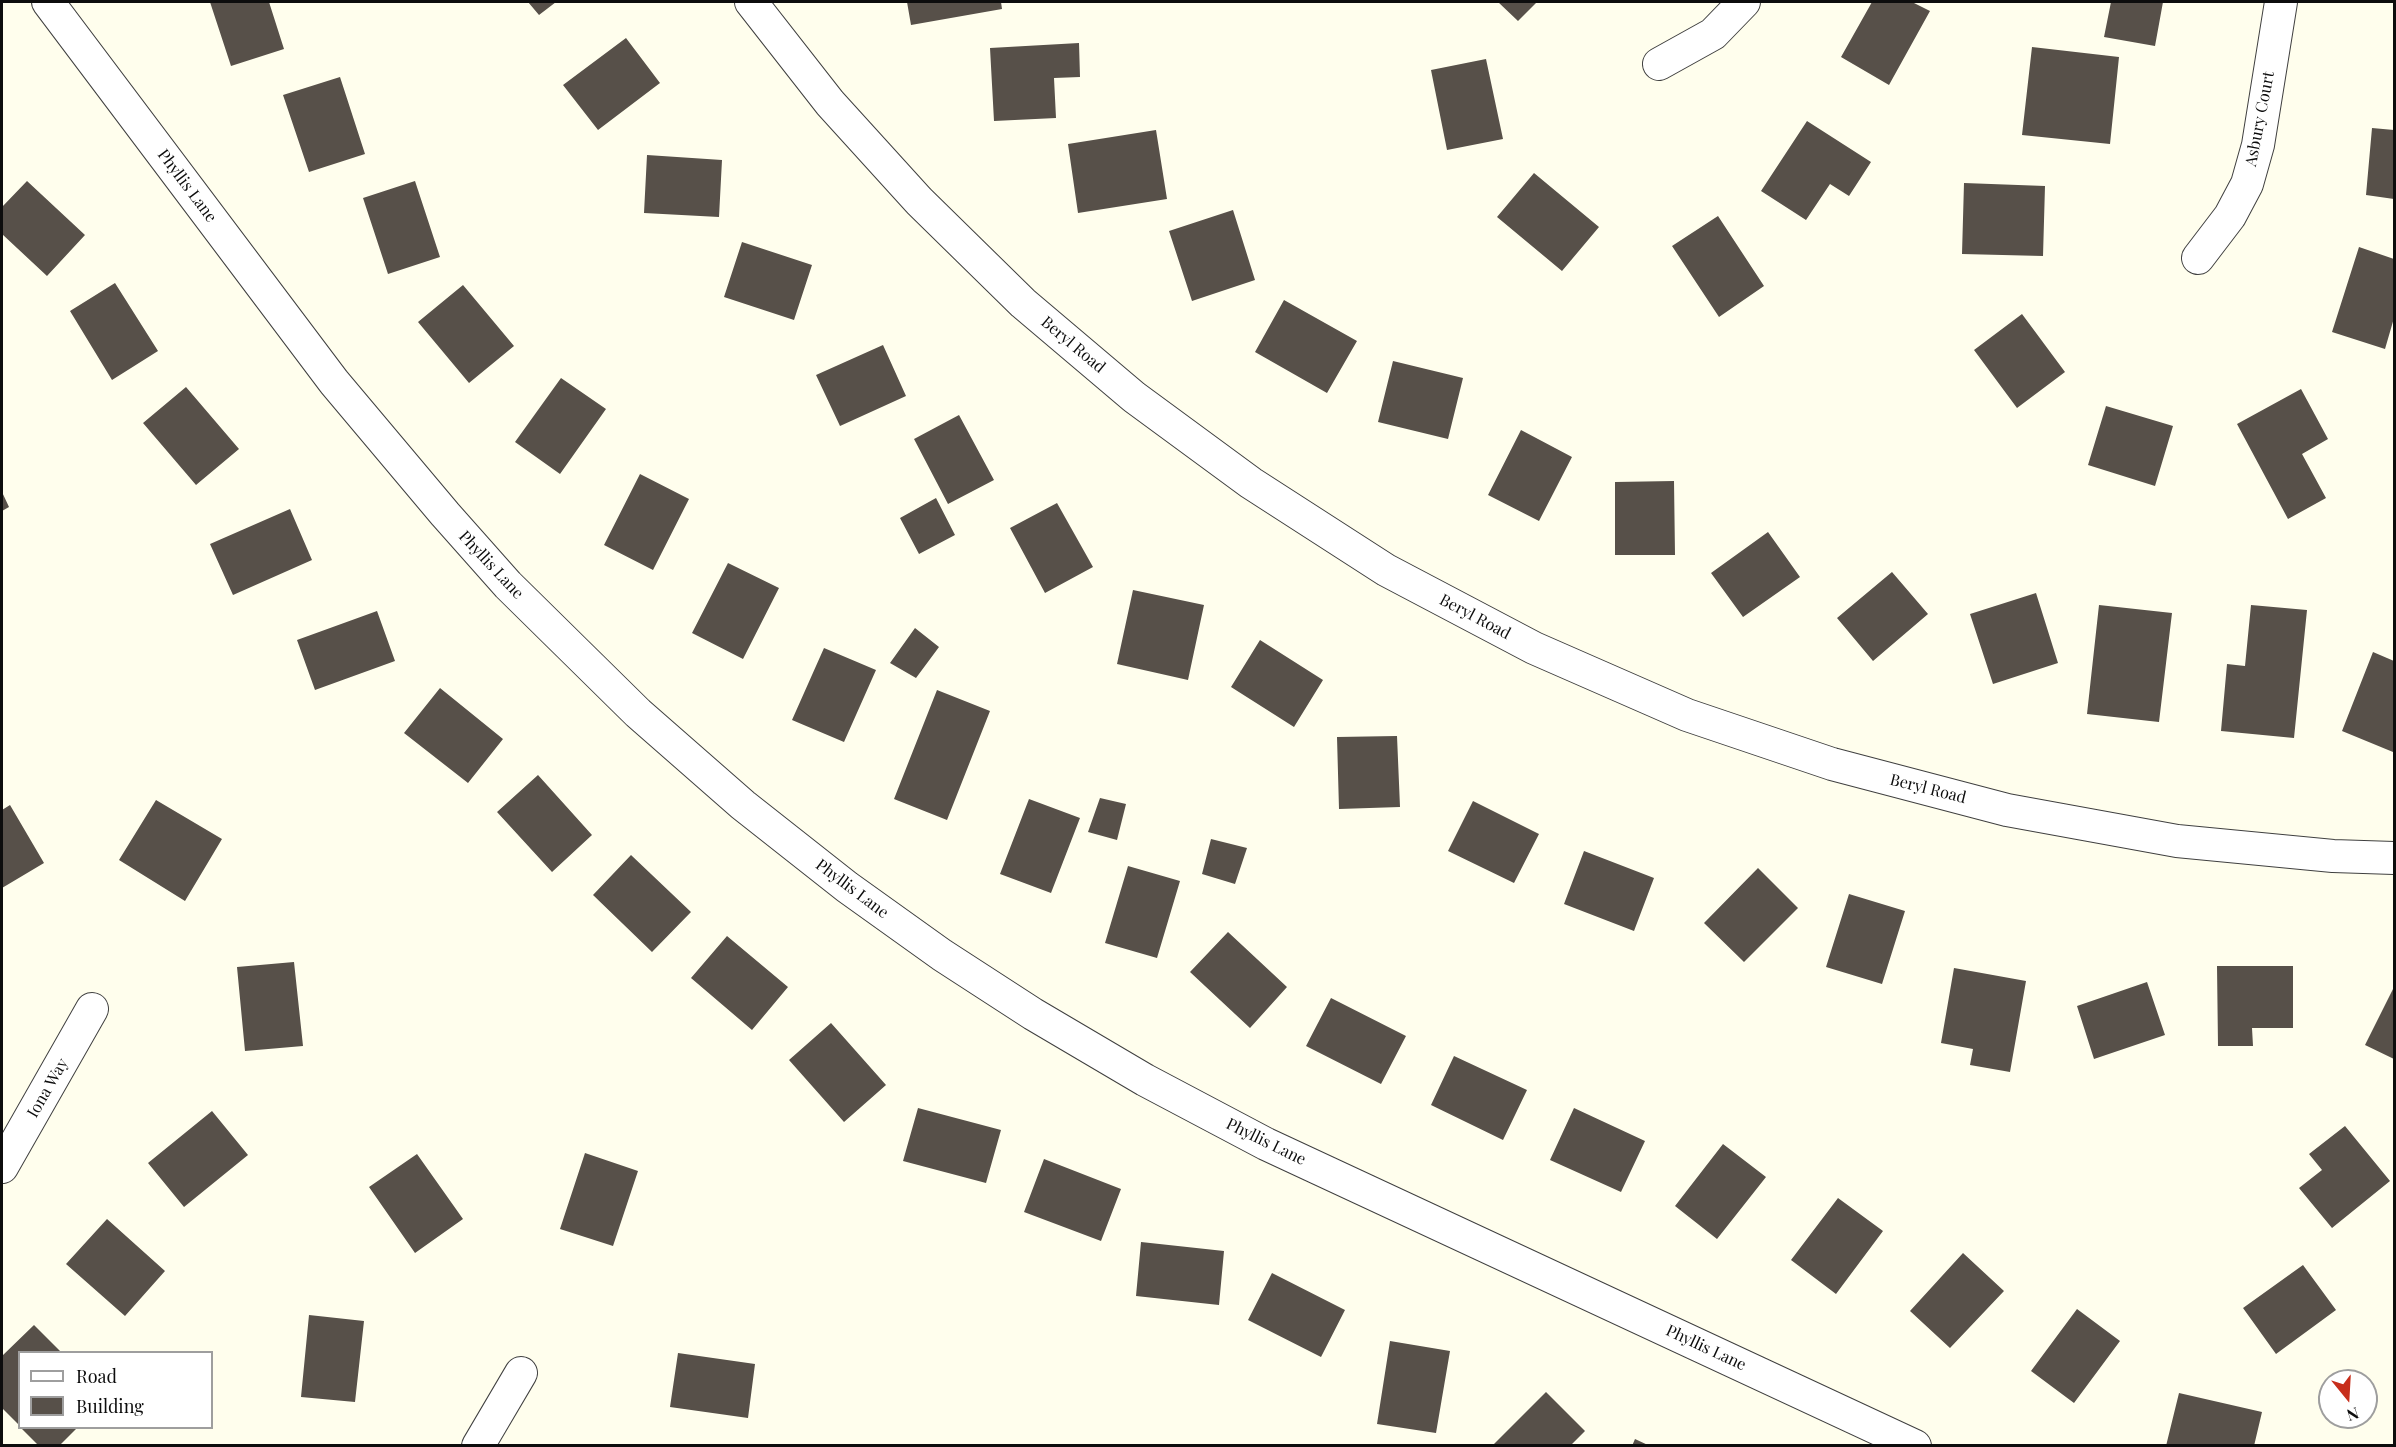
<!DOCTYPE html>
<style>
body{margin:0}
#map{position:relative;width:2396px;height:1447px;overflow:hidden;background:#fffeed;font-family:"Playfair Display",serif}
canvas{display:block}
.frame{position:absolute;inset:0;border:3px solid #0d0d0d;pointer-events:none}
.legend{position:absolute;left:18px;top:1351px;width:195px;height:78px;box-sizing:border-box;background:#fff;border:2px solid #9e9e9e;margin:0;padding:8px 10px;list-style:none;font-size:18px;color:#0d0d0d}
.legend li{display:flex;align-items:center;gap:12px;height:30px}
.legend b{width:30px;border:2px solid #9e9e9e}
.north{position:absolute;left:2318px;top:1369px;width:60px;height:60px;box-sizing:border-box;background:#fff;border:2px solid #9e9e9e;border-radius:50%;rotate:162deg;font-size:16px;font-weight:700;line-height:24px;text-align:center;color:#0d0d0d}
.north::after{content:'';display:block;margin:auto;width:21px;height:27px;background:#c72e1b;clip-path:polygon(50% 0,100% 100%,50% 72%,0 100%)}
</style>
<div id="map">
<canvas width="2396" height="1447"></canvas>
<div class="frame"></div>
<ul class="legend">
<li><b style="height:8px;background:#fff"></b>Road</li>
<li><b style="height:16px;background:#575049"></b>Building</li>
</ul>
<div class="north">N</div>
</div>
<script>
const ctx = document.querySelector('canvas').getContext('2d');
ctx.lineJoin = 'round';
function fill(path, color) {
  ctx.fillStyle = color;
  ctx.fill(path, 'evenodd');
}
function poly(rows) {
  const path = new Path2D();
  for (const r of rows) {
    path.moveTo(r[0], r[1]);
    for (let i = 2; i < r.length; i += 2) path.lineTo(r[i], r[i + 1]);
  }
  return path;
}
function trace(path, color, width, dash) {
  ctx.strokeStyle = color;
  ctx.lineWidth = width;
  ctx.lineCap = dash ? 'butt' : 'round';
  ctx.setLineDash(dash || []);
  ctx.stroke(path);
}
function write(font, color, halo, rows, align = 'center') {
  ctx.font = font + ' "Playfair Display",serif';
  ctx.lineWidth = 6;
  ctx.setLineDash([]);
  ctx.textBaseline = 'middle';
  ctx.strokeStyle = halo;
  ctx.fillStyle = color;
  for (const [text, x, y, turn = 0] of rows) {
    ctx.save();
    ctx.translate(x, y);
    ctx.rotate((+turn || 0) * Math.PI / 180);
    ctx.textAlign = isNaN(turn) ? turn : align;
    if (halo) ctx.strokeText(text, 0, 0);
    ctx.fillText(text, 0, 0);
    ctx.restore();
  }
}
fill(poly([
 [210,2,269,2,284,49,231,66],
 [528,2,556,2,539,15],
 [907,2,1001,2,1002,9,911,25],
 [1498,2,1537,2,1518,21],
 [1872,2,1912,2,1930,11,1889,85,1841,57],
 [2111,2,2163,2,2155,46,2104,37],
 [626,38,660,83,598,130,563,85],
 [1079,43,1080,77,1054,78,1056,118,994,121,990,48],
 [2032,47,2119,57,2110,144,2022,135],
 [1486,59,1503,139,1447,150,1431,70],
 [340,77,365,154,309,172,283,95],
 [1807,121,1871,162,1849,196,1830,184,1806,220,1761,191],
 [2372,128,2394,130,2394,199,2366,195],
 [1156,130,1167,199,1078,213,1068,144],
 [647,155,722,160,719,217,644,213],
 [1534,173,1599,227,1562,271,1497,217],
 [27,181,85,235,47,276,2,234,2,207],
 [415,181,440,257,388,274,363,198],
 [1964,183,2045,186,2043,256,1962,254],
 [1233,210,1255,280,1192,301,1169,231],
 [1718,216,1764,286,1719,317,1672,246],
 [742,242,812,265,794,320,724,297],
 [2359,247,2394,259,2394,318,2385,349,2332,332],
 [115,283,158,351,112,380,70,311],
 [463,285,514,346,469,383,418,322],
 [1284,300,1357,341,1327,393,1255,352],
 [2022,314,2065,372,2017,408,1974,350],
 [883,345,906,396,840,426,816,375],
 [1393,361,1463,378,1448,439,1378,422],
 [561,378,606,409,560,474,515,442],
 [186,387,239,449,196,485,143,423],
 [2301,389,2328,439,2302,454,2326,498,2288,519,2237,424],
 [2106,406,2173,426,2155,486,2088,465],
 [959,415,994,480,948,504,914,439],
 [1521,430,1572,457,1539,521,1488,495],
 [640,474,689,499,653,570,604,545],
 [1674,481,1675,555,1615,555,1615,482],
 [2,492,9,507,2,511],
 [936,498,955,535,919,554,900,518],
 [1057,503,1093,567,1045,593,1010,528],
 [290,509,312,560,233,595,210,544],
 [1768,532,1800,577,1743,617,1711,573],
 [728,563,779,588,743,659,692,633],
 [1892,572,1928,614,1873,661,1837,618],
 [1133,590,1204,605,1188,680,1117,664],
 [2036,593,2058,663,1993,684,1970,614],
 [2099,605,2172,613,2159,722,2087,714],
 [2251,605,2307,610,2294,738,2221,731,2227,664,2245,666],
 [377,611,395,661,315,690,297,640],
 [915,628,939,647,916,678,890,663],
 [1260,640,1323,680,1294,727,1231,687],
 [824,648,876,670,844,742,792,720],
 [2373,652,2394,661,2393,752,2342,731],
 [440,688,503,739,468,783,404,733],
 [937,690,990,711,947,820,894,799],
 [1397,736,1400,807,1339,809,1337,737],
 [538,775,592,835,552,872,497,812],
 [1100,798,1126,804,1117,840,1088,832],
 [1029,799,1080,818,1051,893,1000,874],
 [156,800,222,839,185,901,119,860],
 [1473,801,1539,834,1514,883,1448,851],
 [10,805,44,863,2,888,2,810],
 [1211,839,1247,848,1235,884,1202,874],
 [1584,851,1654,878,1634,931,1564,904],
 [631,855,691,912,652,952,593,895],
 [1128,866,1180,881,1157,958,1105,943],
 [1758,868,1798,908,1744,962,1704,923],
 [1849,894,1905,911,1882,984,1826,967],
 [1228,932,1287,987,1250,1028,1190,972],
 [727,936,788,987,752,1030,691,978],
 [294,962,303,1046,245,1051,237,967],
 [2217,966,2293,966,2293,1028,2252,1028,2253,1046,2218,1046],
 [1954,968,2026,981,2010,1072,1970,1065,1973,1049,1941,1043],
 [2147,982,2165,1035,2094,1059,2077,1006],
 [2394,987,2394,1059,2365,1045],
 [1331,998,1406,1036,1381,1084,1306,1046],
 [831,1023,886,1085,844,1122,789,1060],
 [1454,1056,1527,1090,1503,1140,1431,1105],
 [918,1108,1001,1130,986,1183,903,1161],
 [1574,1108,1645,1141,1621,1192,1550,1160],
 [212,1111,248,1155,184,1207,148,1163],
 [2345,1126,2390,1181,2332,1228,2299,1188,2322,1170,2309,1154],
 [1723,1144,1766,1177,1717,1239,1675,1206],
 [585,1153,638,1171,613,1246,560,1229],
 [417,1154,463,1219,415,1253,369,1187],
 [1044,1159,1121,1189,1101,1241,1024,1212],
 [1838,1198,1883,1231,1836,1294,1791,1260],
 [107,1219,165,1271,125,1316,66,1264],
 [1141,1242,1224,1251,1219,1305,1136,1296],
 [1963,1253,2004,1291,1950,1348,1910,1311],
 [2303,1265,2336,1310,2276,1354,2243,1308],
 [1272,1273,1345,1310,1321,1357,1248,1320],
 [2077,1309,2120,1341,2074,1403,2031,1371],
 [309,1315,364,1321,355,1402,301,1397],
 [34,1325,61,1352,20,1352,20,1426,2,1408,2,1356],
 [1390,1341,1450,1351,1436,1433,1377,1424],
 [678,1353,755,1364,748,1418,670,1407],
 [1546,1392,1585,1431,1570,1446,1492,1446],
 [2179,1393,2262,1412,2254,1446,2166,1446],
 [21,1428,77,1428,59,1446,39,1446],
 [1635,1439,1650,1446,1632,1446]
]), '#575049');
const street = poly([
 [48,2,334,382,445,514,508,585,638,713,743,805,847,887,942,955,1033,1014,1145,1080,1266,1144,1915,1446],
 [751,2,830,103,919,201,1023,303,1134,397,1251,483,1386,570,1534,648,1687,715,1832,764,2007,810,2177,841,2333,856,2394,858],
 [1659,64,1713,34,1744,2],
 [2198,258,2230,216,2247,184,2258,145,2281,2],
 [2,1167,92,1009],
 [478,1446,521,1373]
]);
trace(street, '#404040', 34);
trace(street, '#fff', 32);
write('16px', '#0d0d0d', '#fff', [
 ["Asbury Court",2260,119,-79],
 ["Phyllis Lane",187,186,53],
 ["Beryl Road",1073,345,40],
 ["Phyllis Lane",491,565,47],
 ["Beryl Road",1475,617,28],
 ["Beryl Road",1928,789,14],
 ["Phyllis Lane",852,889,37],
 ["Iona Way",48,1088,-60],
 ["Phyllis Lane",1266,1142,26],
 ["Phyllis Lane",1706,1348,25]
]);
</script>
